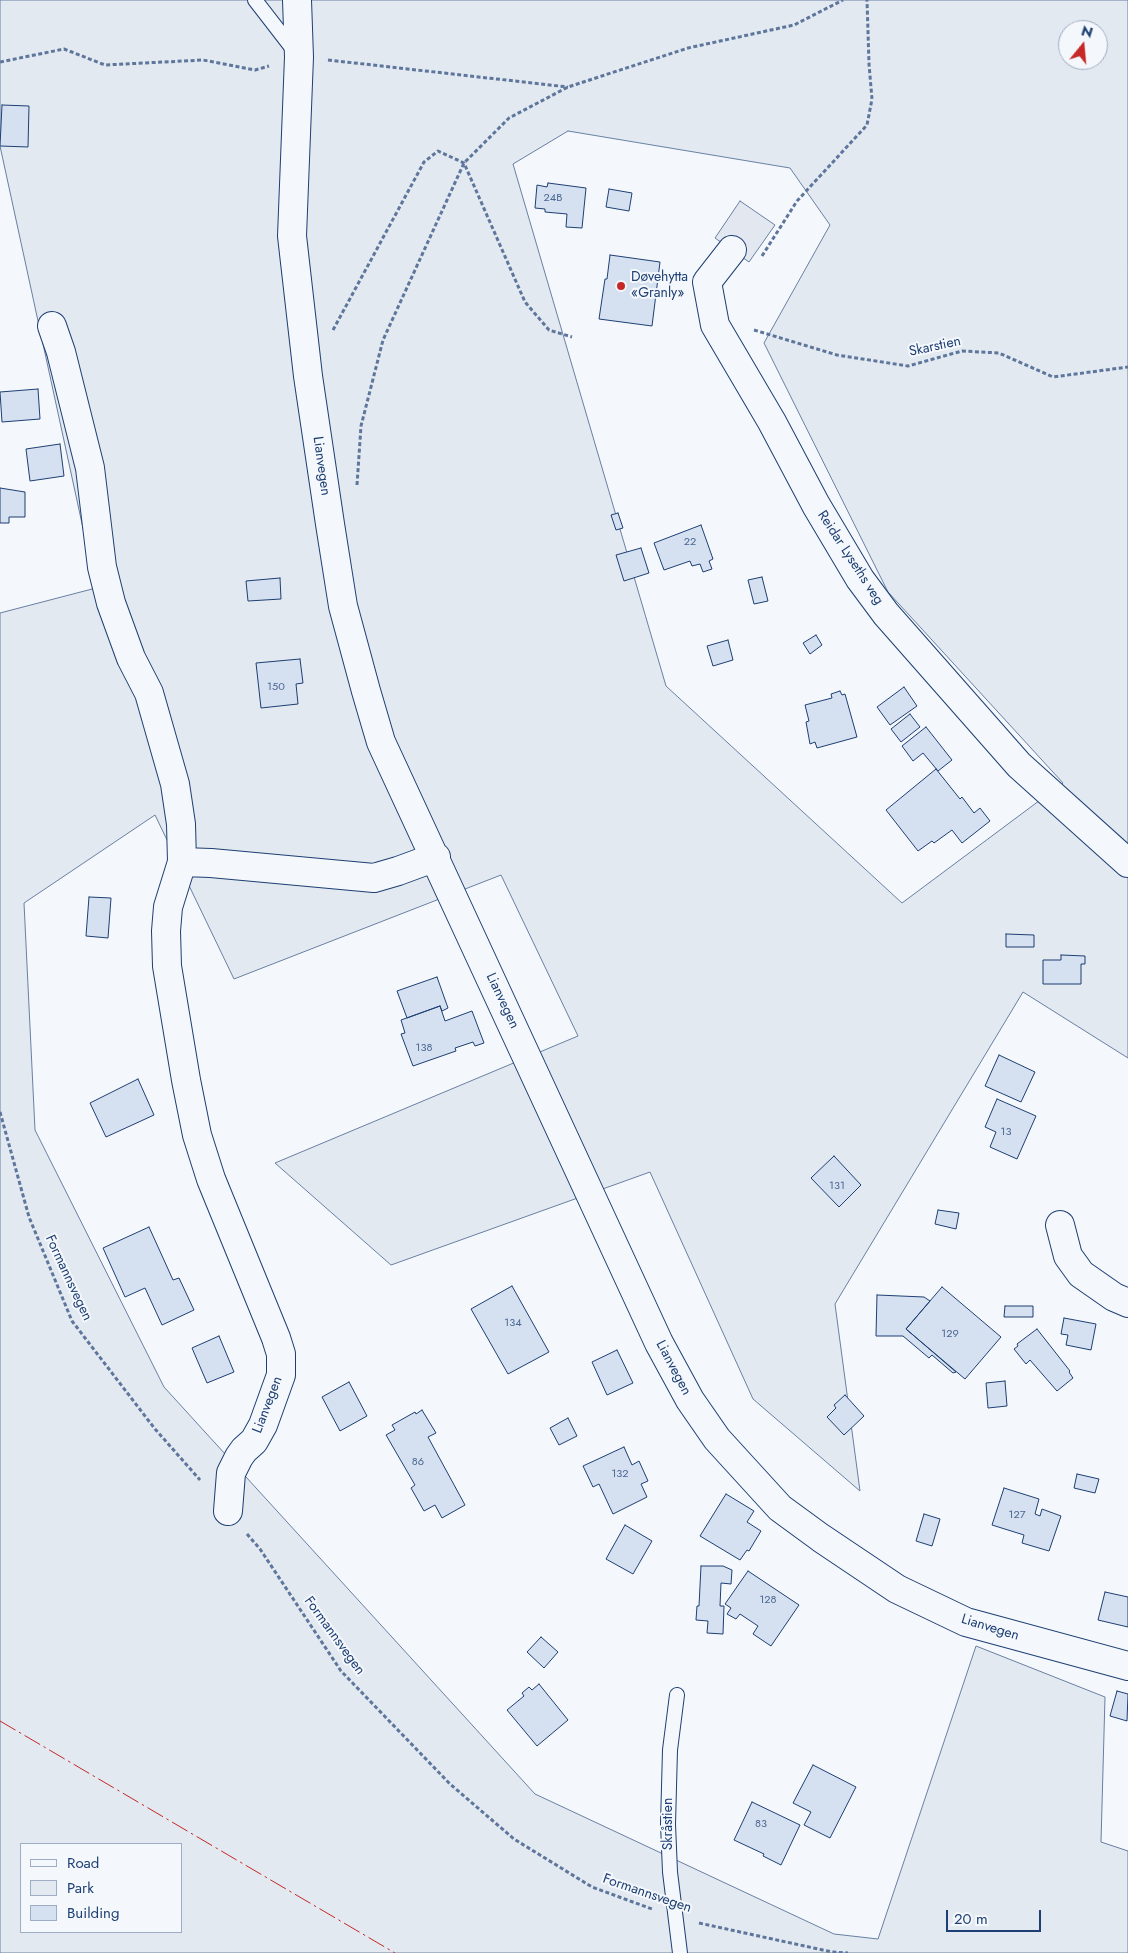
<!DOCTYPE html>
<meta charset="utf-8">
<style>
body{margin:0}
#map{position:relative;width:1128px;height:1953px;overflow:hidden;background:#f4f7fb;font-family:Jost,sans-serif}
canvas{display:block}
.legend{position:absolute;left:20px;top:1843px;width:162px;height:90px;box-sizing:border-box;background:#f4f7fb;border:1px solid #9eadc5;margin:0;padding:6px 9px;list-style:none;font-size:15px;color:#1d3f73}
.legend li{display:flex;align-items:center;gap:10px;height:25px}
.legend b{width:25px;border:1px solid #9eadc5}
.north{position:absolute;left:1058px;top:20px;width:50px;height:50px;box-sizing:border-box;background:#f4f7fb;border:1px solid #9eadc5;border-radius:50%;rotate:17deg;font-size:14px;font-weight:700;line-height:20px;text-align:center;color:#1d3f73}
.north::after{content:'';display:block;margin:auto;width:18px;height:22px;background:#c62828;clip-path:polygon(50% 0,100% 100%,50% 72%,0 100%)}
.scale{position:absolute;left:946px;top:1910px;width:95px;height:22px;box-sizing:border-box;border:2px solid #1d3f73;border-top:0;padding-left:6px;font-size:15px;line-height:18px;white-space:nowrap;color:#1d3f73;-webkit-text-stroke:4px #f4f7fb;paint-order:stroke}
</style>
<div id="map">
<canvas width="1128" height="1953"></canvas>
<ul class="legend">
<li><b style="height:6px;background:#f4f7fb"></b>Road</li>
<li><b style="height:14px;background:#e3e9f0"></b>Park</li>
<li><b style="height:14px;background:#d5e0f0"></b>Building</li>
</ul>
<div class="north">N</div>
<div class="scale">20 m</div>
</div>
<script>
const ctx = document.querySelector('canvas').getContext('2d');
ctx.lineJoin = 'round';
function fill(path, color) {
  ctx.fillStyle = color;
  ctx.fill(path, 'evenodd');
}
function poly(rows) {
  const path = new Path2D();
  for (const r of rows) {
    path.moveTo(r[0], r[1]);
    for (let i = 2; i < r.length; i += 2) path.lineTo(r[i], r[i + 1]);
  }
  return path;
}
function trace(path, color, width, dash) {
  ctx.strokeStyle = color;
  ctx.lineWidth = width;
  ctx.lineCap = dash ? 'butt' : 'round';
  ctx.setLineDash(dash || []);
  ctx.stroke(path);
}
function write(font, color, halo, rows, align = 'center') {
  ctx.font = font + ' Jost,sans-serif';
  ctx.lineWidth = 4;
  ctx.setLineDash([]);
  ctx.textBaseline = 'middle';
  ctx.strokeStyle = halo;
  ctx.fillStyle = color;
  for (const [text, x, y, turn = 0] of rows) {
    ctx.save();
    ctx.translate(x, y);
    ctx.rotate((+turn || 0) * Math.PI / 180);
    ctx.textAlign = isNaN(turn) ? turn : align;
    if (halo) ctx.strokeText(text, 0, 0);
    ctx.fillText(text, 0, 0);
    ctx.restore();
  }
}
const green = poly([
 [0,0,1128,0,1128,1058,1023,992,835,1304,860,1491,753,1399,650,1172,391,1265,275,1163,578,1036,501,875,234,979,155,815,24,903,35,1130,164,1387,535,1794,834,1934,878,1939,976,1646,1105,1697,1101,1842,1128,1851,1128,1953,0,1953,0,613,96,588,0,146,0,0],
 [1068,30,1098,30,1098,60,1068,60,1068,30],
 [568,131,790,168,830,225,764,343,888,592,1063,783,902,903,666,686,513,164,568,131],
 [21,1844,181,1844,181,1932,21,1932,21,1844]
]);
fill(green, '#e3e9f0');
trace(green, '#687fa3', 1);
const parking = poly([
 [740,201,775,225,749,262,715,238,740,201]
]);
fill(parking, '#e3e8f0');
trace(parking, '#687fa3', 1);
const building = poly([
 [2,105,29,106,28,147,0,146,2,105],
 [548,183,586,188,582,228,566,227,567,214,545,212,545,209,535,208,537,185,547,187,548,183],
 [609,189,632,193,629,211,606,207,609,189],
 [610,255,660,262,652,326,599,319,605,279,607,279,610,255],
 [38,389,40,419,2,422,0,392,38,389],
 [60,444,64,476,30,481,26,449,60,444],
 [0,488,25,492,25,517,9,517,9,523,0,523,0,488],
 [618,513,623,528,616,530,611,515,618,513],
 [701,525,713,559,709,561,712,569,703,572,700,564,692,566,690,561,664,570,654,543,701,525],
 [641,548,649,573,624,581,616,555,641,548],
 [762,577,768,601,754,604,748,580,762,577],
 [280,578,281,599,248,601,246,581,280,578],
 [816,635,822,645,810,654,803,643,816,635],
 [728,640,733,660,713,666,707,646,728,640],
 [300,659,303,683,296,684,298,704,261,708,256,663,300,659],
 [904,687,917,706,890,725,877,707,904,687],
 [840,691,842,695,845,694,857,737,817,748,815,742,810,744,806,722,809,721,805,705,832,698,831,694,840,691],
 [910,714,920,727,901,742,891,729,910,714],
 [926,727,952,760,938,771,923,753,913,761,902,746,926,727],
 [936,769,960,799,962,797,974,813,980,808,990,821,962,843,952,830,934,843,932,841,918,851,886,810,936,769],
 [89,897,111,898,108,938,86,936,89,897],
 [1006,934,1034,935,1034,947,1006,947,1006,934],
 [1061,955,1085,956,1085,964,1081,964,1081,984,1043,984,1043,960,1061,960,1061,955],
 [437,977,448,1008,442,1011,440,1006,407,1018,397,991,437,977],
 [440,1006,445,1021,472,1011,484,1043,475,1046,473,1042,455,1048,456,1051,413,1066,401,1034,405,1033,401,1020,440,1006],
 [999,1055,1035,1072,1021,1102,985,1086,999,1055],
 [138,1079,154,1115,106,1137,90,1103,138,1079],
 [997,1099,1036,1116,1017,1159,990,1147,996,1132,985,1127,997,1099],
 [834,1156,861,1185,839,1207,811,1178,834,1156],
 [938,1210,959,1213,956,1229,935,1224,938,1210],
 [149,1227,173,1280,179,1278,194,1310,162,1325,145,1288,125,1297,103,1248,149,1227],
 [512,1286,549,1352,508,1374,471,1309,512,1286],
 [942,1287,1001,1337,965,1379,906,1329,942,1287],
 [877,1295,924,1297,930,1301,906,1329,956,1372,953,1373,932,1355,929,1358,903,1336,876,1336,877,1295],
 [1005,1306,1033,1306,1033,1317,1004,1317,1005,1306],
 [1064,1318,1096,1324,1091,1350,1066,1345,1068,1335,1061,1334,1064,1318],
 [1037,1329,1070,1371,1069,1372,1073,1378,1057,1391,1030,1360,1026,1364,1014,1349,1018,1346,1017,1344,1037,1329],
 [219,1336,234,1372,207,1383,192,1348,219,1336],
 [617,1350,633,1383,607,1395,592,1362,617,1350],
 [1005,1381,1007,1406,988,1408,986,1383,1005,1381],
 [349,1382,367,1416,340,1431,322,1397,349,1382],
 [845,1395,864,1416,844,1435,827,1417,836,1408,834,1405,845,1395],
 [422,1410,436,1433,428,1437,465,1505,442,1518,435,1505,424,1511,411,1488,415,1485,386,1435,395,1430,392,1425,415,1412,416,1414,422,1410],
 [568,1418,577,1436,559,1445,550,1428,568,1418],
 [624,1447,632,1465,639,1461,648,1481,641,1484,647,1497,613,1514,599,1484,593,1487,583,1466,624,1447],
 [1077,1474,1099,1479,1095,1493,1074,1488,1077,1474],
 [1004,1488,1039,1499,1035,1514,1040,1516,1042,1509,1061,1516,1049,1551,1022,1543,1024,1535,992,1525,1004,1488],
 [726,1494,754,1511,747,1522,761,1531,749,1551,747,1550,740,1560,700,1536,726,1494],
 [924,1514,940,1519,932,1546,916,1541,924,1514],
 [625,1525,652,1541,633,1574,606,1559,625,1525],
 [701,1566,723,1566,732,1570,731,1584,721,1583,720,1606,724,1606,723,1634,707,1633,708,1621,696,1620,697,1606,699,1606,701,1566],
 [748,1571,799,1605,771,1646,753,1634,758,1626,740,1614,736,1619,727,1614,731,1608,725,1604,748,1571],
 [1105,1592,1128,1597,1128,1627,1098,1620,1105,1592],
 [541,1637,558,1652,544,1668,527,1652,541,1637],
 [539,1684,568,1720,537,1746,507,1710,524,1696,522,1693,529,1687,532,1690,539,1684],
 [1117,1691,1128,1694,1127,1721,1110,1716,1117,1691],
 [813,1765,856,1787,830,1838,804,1825,811,1812,793,1803,813,1765],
 [752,1802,800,1825,781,1865,763,1856,764,1854,734,1840,752,1802]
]);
fill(building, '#d5e0f0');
trace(building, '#1d3f73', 1);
const lane = poly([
 [255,0,296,53],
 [677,1695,670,1750,668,1824,670,1872,680,1953]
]);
const street = poly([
 [297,0,299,57,292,236,308,376,330,524,343,606,366,691,381,742,659,1343,690,1400,717,1439,780,1508,821,1538,897,1589,966,1622,1128,1666],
 [732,250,707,282,715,325,772,422,816,505,860,579,886,614,1019,765,1128,863],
 [52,326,61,352,90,468,102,567,111,603,131,658,149,693,175,784,181,824,182,862],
 [1060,1225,1068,1256,1081,1274,1114,1297,1128,1303],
 [228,1511,231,1473,239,1457,244,1450,254,1441,263,1425,281,1375,281,1354,276,1338,211,1179,197,1135,186,1080,167,966,166,931,168,907,182,862,211,863,374,878,398,871,436,857]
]);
trace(lane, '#1d3f73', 16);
trace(street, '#1d3f73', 30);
trace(poly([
 [328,60,568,87],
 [0,62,64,49,105,65,203,60,255,70,269,66],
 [762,256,797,201,867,125,872,99,869,64,867,0],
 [333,330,424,162,438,151,464,163,525,302,549,330,572,337],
 [754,330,837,355,908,366,962,351,999,353,1053,377,1128,367],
 [357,485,361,426,383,340,464,163,509,118,568,87,688,48,794,25,843,0],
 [0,1112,29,1217,72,1321,155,1429,200,1480],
 [247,1534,260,1549,341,1671,450,1784,514,1839,592,1887,652,1909],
 [699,1923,832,1952,848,1953]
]), '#5e769c', 3, [4, 2.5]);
trace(lane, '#f4f7fb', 14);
trace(street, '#f4f7fb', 28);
trace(poly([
 [0,1721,395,1953]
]), '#c62828', 1, [18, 4, 2.5, 4]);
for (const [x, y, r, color] of [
 [621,286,5,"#c62828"]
]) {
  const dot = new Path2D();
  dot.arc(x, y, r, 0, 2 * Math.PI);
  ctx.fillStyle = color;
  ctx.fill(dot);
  trace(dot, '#f4f7fb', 2);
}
write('11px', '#4b6792', null, [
 ["24B",553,198],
 ["22",690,542],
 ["150",276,687],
 ["138",424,1048],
 ["13",1006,1132],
 ["131",837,1186],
 ["134",513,1323],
 ["129",950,1334],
 ["86",418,1462],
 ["132",620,1474],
 ["127",1017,1515],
 ["128",768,1600],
 ["83",761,1824]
]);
write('14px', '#1d3f73', '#f4f7fb', [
 ["Døvehytta",631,278],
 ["«Granly»",631,294]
], 'left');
write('14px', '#1d3f73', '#f4f7fb', [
 ["Skarstien",935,347,-12],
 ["Lianvegen",321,466,82],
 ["Reidar Lyseths veg",850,558,57],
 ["Lianvegen",502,1001,65],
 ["Formannsvegen",68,1278,65],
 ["Lianvegen",673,1368,62],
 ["Lianvegen",268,1405,-69],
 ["Lianvegen",990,1628,17],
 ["Formannsvegen",334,1636,54],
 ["Skråstien",669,1824,-90],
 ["Formannsvegen",647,1894,19]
]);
</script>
